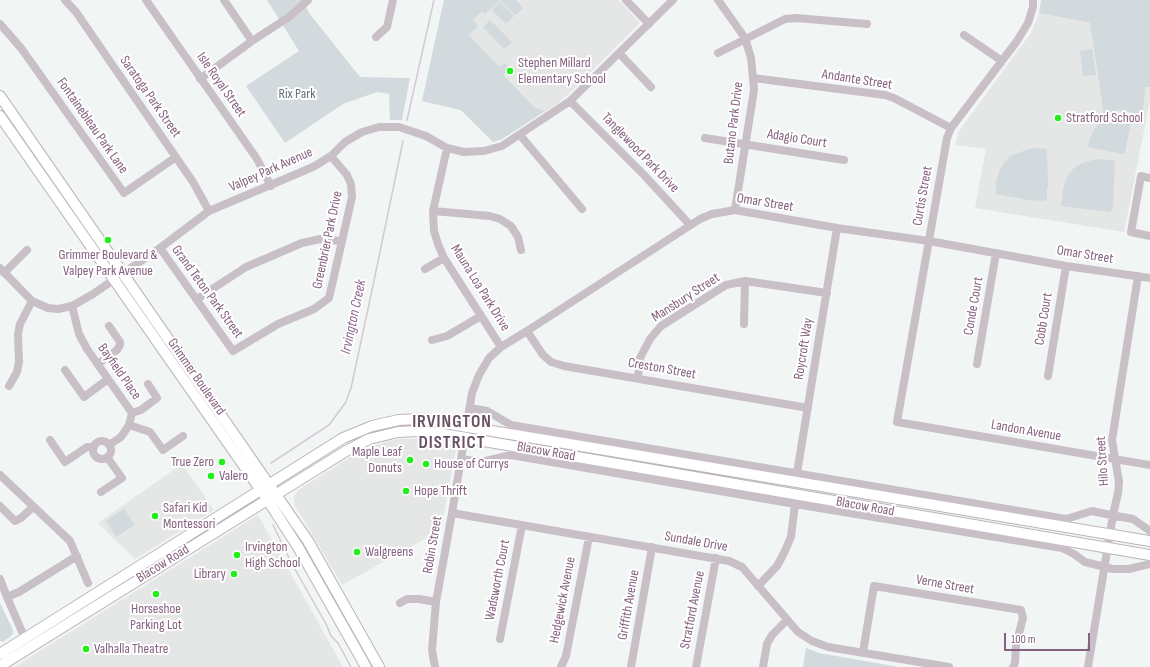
<!DOCTYPE html>
<style>
body{margin:0}
#map{position:relative;width:1150px;height:667px;overflow:hidden;background:#f1f6f5;font-family:"Sofia Sans Condensed",sans-serif}
canvas{display:block}
.scale{position:absolute;left:1004px;top:633px;width:86px;height:18px;box-sizing:border-box;border:2px solid #85627f;border-top:0;padding-left:5px;font-size:12px;line-height:14px;white-space:nowrap;color:#85627f;-webkit-text-stroke:3px #fff;paint-order:stroke}
</style>
<div id="map">
<canvas width="1150" height="667"></canvas>
<div class="scale">100 m</div>
</div>
<script>
const ctx = document.querySelector('canvas').getContext('2d');
ctx.lineJoin = 'round';
function fill(path, color) {
  ctx.fillStyle = color;
  ctx.fill(path, 'evenodd');
}
function poly(rows) {
  const path = new Path2D();
  for (const r of rows) {
    if (r.length === 3) {
      path.moveTo(r[0] + r[2], r[1]);
      path.arc(r[0], r[1], r[2], 0, 2 * Math.PI);
      continue;
    }
    path.moveTo(r[0], r[1]);
    for (let i = 2; i < r.length; i += 2) path.lineTo(r[i], r[i + 1]);
  }
  return path;
}
function trace(path, color, width, dash) {
  ctx.strokeStyle = color;
  ctx.lineWidth = width;
  ctx.lineCap = dash ? 'butt' : 'round';
  ctx.setLineDash(dash || []);
  ctx.stroke(path);
}
function write(font, color, halo, rows, align = 'center') {
  ctx.font = font + ' "Sofia Sans Condensed",sans-serif';
  ctx.lineWidth = 4;
  ctx.setLineDash([]);
  ctx.textBaseline = 'middle';
  ctx.strokeStyle = halo;
  ctx.fillStyle = color;
  for (const [text, x, y, turn = 0] of rows) {
    ctx.save();
    ctx.translate(x, y);
    ctx.rotate((+turn || 0) * Math.PI / 180);
    ctx.textAlign = isNaN(turn) ? turn : align;
    if (halo) ctx.strokeText(text, 0, 0);
    ctx.fillText(text, 0, 0);
    ctx.restore();
  }
}
fill(poly([
 [444,0,619,0,639,22,639,24,571,92,557,104,502,139,493,142,461,110,422,101],
 [1039,13,1090,23,1150,19,1150,101,1124,232,975,208,986,149,955,145,959,131,1022,45,1031,33],
 [400,439,421,439,449,443,455,446,456,449,441,530,342,585,294,504,294,496,298,490,353,455,369,448,385,442],
 [182,464,214,510,135,559,98,523],
 [258,515,343,667,14,667]
]), '#e5e6e6');
fill(poly([
 [267,0,303,0,309,13,360,77,410,78,402,120,390,120,389,94,377,92,343,104,285,143,246,86,299,51],
 [444,0,500,0,485,14,482,11,473,20,478,26,469,35,499,67,505,63,510,69,503,75,504,76,535,108,545,111,502,139,493,142,461,110,422,101],
 [502,0,516,0,523,8,515,15,501,1],
 [1041,0,1150,0,1150,87,1145,87,1143,113,1140,114,1116,110,1116,112,1104,114,1090,23,1039,13],
 [500,2,514,16,506,24,492,10],
 [490,20,512,42,504,49,483,27],
 [1092,49,1096,75,1083,76,1080,51],
 [1122,115,1132,116,1125,153,1122,154,1087,147,1093,131,1098,125,1105,120],
 [1038,148,1047,149,1048,188,1047,189,1047,199,1044,201,1034,200,1034,201,996,194,996,183,999,172,1004,163,1010,156,1029,149],
 [1103,159,1115,161,1113,209,1109,212,1061,206,1063,188,1067,177,1073,169,1082,163,1093,160],
 [124,509,135,525,116,537,106,521],
 [0,603,13,630,13,634,3,642,2,641,0,641],
 [806,648,819,653,899,667,803,667]
]), '#d2dadd');
trace(poly([
 [407,120,434,0],
 [271,463,329,425,346,402,351,388,371,295,403,141],
 [273,525,292,564,326,624,331,636,338,643,351,667]
]), '#d5c7d5', 1.5);
const major = poly([
 [0,96,308,541,379,667],
 [0,116,267,499,298,547,366,667],
 [0,654,343,438,372,426,399,420,419,419,432,421,1150,541],
 [0,666,346,451,369,439,398,432,418,431,437,433,1150,555]
]);
trace(major, '#bcb3bb', 12);
trace(poly([
 [65,0,76,12,193,182,209,211],
 [146,0,257,159,271,186],
 [224,0,252,41],
 [626,0,649,24],
 [718,0,745,38,751,58,753,78,754,90,735,210],
 [1033,0,1033,7,1028,23,1017,41,951,128,947,138,897,422,1150,465],
 [0,24,21,48,124,193,176,157],
 [964,35,1002,61],
 [376,37,387,27,393,0],
 [619,53,651,87],
 [718,53,785,19,796,18,867,24],
 [753,78,885,95,894,98,951,128],
 [200,79,252,41,289,17,308,0],
 [570,101,644,175,690,225],
 [520,135,582,209],
 [705,138,844,160],
 [447,148,433,211,434,231,438,244,444,258,501,347],
 [1150,178,1141,176,1131,232,1150,236],
 [433,211,490,216,500,219,511,226,518,237,521,250],
 [160,248,233,351,278,324,314,309,329,298,352,197,351,184,347,175,331,156],
 [0,268,32,301,48,308,58,309,72,306,93,294,160,248,209,211,313,167,331,156,345,142,362,132,379,127,399,127,426,136,447,148,464,152,484,151,502,146,570,101,673,0],
 [425,269,444,258],
 [4,273,27,250],
 [197,299,246,267,302,243,320,239,341,241],
 [72,306,79,334,87,349,132,413,129,425,121,437,109,445],
 [744,324,745,281],
 [527,331,543,355,551,362,564,366,808,408],
 [432,340,447,336,481,316],
 [98,364,117,350,120,345,120,342,109,326],
 [977,364,996,253],
 [65,370,84,397,108,379],
 [1048,376,1066,266],
 [638,378,640,358,650,339,661,326,726,285,745,281,827,293],
 [9,386,17,372,19,362,18,334,20,324,32,301],
 [470,408,487,411,511,425,1066,519,1092,511,1106,514,1133,519,1150,531],
 [132,413,141,410,157,398,148,384],
 [129,425,150,432,163,450,183,436],
 [50,440,65,462,87,447,94,447],
 [102,450,9],
 [461,459,481,462,511,455,795,504,1062,548,1074,554,1085,562,1113,569,1129,569,1150,564],
 [797,473,837,228],
 [0,475,70,541,88,583],
 [101,492,122,478,107,457],
 [0,506,15,521,21,518,33,507],
 [452,513,729,561,742,567,798,632,812,641,828,647,949,667],
 [0,579,7,597,29,648],
 [758,586,777,566,784,553,791,537,795,504],
 [7,597,19,592,77,556],
 [400,603,407,599,419,599,436,602],
 [500,639,522,525],
 [863,652,874,586,1021,610,1023,618,1016,645,1015,663,1013,667],
 [435,667,432,650,436,602,452,513,472,393,479,375,489,358,501,347,527,331,700,219,712,214,735,210,837,228,929,241,1066,266,1150,278],
 [561,667,566,656,589,537],
 [631,667,652,547],
 [696,667,716,558],
 [763,667,767,644,772,635,787,620],
 [1088,667,1113,515,1118,493,1119,482,1112,440,1138,276]
]), '#c9c0c7', 8);
trace(major, '#fff', 10);
for (const [x, y, r, color] of [
 [510,71,4,"#20ef19"],
 [1058,118,4,"#20ef19"],
 [108,240,4,"#20ef19"],
 [410,460,4,"#20ef19"],
 [222,462,4,"#20ef19"],
 [426,464,4,"#20ef19"],
 [211,476,4,"#20ef19"],
 [406,491,4,"#20ef19"],
 [155,516,4,"#20ef19"],
 [357,552,4,"#20ef19"],
 [237,555,4,"#20ef19"],
 [234,574,4,"#20ef19"],
 [156,594,4,"#20ef19"],
 [86,649,4,"#20ef19"]
]) {
  const dot = new Path2D();
  dot.arc(x, y, r, 0, 2 * Math.PI);
  ctx.fillStyle = color;
  ctx.fill(dot);
  trace(dot, '#fff', 1.5);
}
write('14px', '#85627f', '#fff', [
 ["Stephen Millard",518,63],
 ["Elementary School",518,79],
 ["Stratford School",1066,118],
 ["Grimmer Boulevard &",108,255,"center"],
 ["Valpey Park Avenue",108,271,"center"],
 ["Maple Leaf",402,452,"right"],
 ["Donuts",402,468,"right"],
 ["True Zero",214,462,"right"],
 ["House of Currys",434,464],
 ["Valero",219,476],
 ["Hope Thrift",414,491],
 ["Safari Kid",163,508],
 ["Montessori",163,524],
 ["Irvington",245,547],
 ["High School",245,563],
 ["Walgreens",365,552],
 ["Library",226,574,"right"],
 ["Horseshoe",156,609,"center"],
 ["Parking Lot",156,625,"center"],
 ["Valhalla Theatre",94,649]
], 'left');
write('14px', '#85627f', '#fff', [
 ["Andante Street",857,80,9],
 ["Isle Royal Street",221,85,55],
 ["Saratoga Park Street",150,97,55],
 ["Butano Park Drive",734,123,-83],
 ["Fontainebleau Park Lane",92,126,55],
 ["Adagio Court",797,139,9],
 ["Tanglewood Park Drive",640,153,46],
 ["Valpey Park Avenue",271,170,-24],
 ["Curtis Street",923,196,-80],
 ["Omar Street",765,203,9],
 ["Greenbrier Park Drive",328,240,-78],
 ["Omar Street",1085,255,9],
 ["Mauna Loa Park Drive",480,288,58],
 ["Grand Teton Park Street",207,292,54],
 ["Mansbury Street",686,298,-33],
 ["Conde Court",974,306,-80],
 ["Cobb Court",1044,319,-81],
 ["Roycroft Way",804,349,-81],
 ["Creston Street",662,369,10],
 ["Bayfield Place",119,372,55],
 ["Grimmer Boulevard",196,377,55],
 ["Landon Avenue",1026,431,10],
 ["Blacow Road",546,452,10],
 ["Hilo Street",1103,461,-94],
 ["Blacow Road",865,507,10],
 ["Sundale Drive",696,542,10],
 ["Robin Street",433,545,-80],
 ["Blacow Road",163,564,-32],
 ["Wadsworth Court",498,580,-79],
 ["Verne Street",945,585,10],
 ["Hedgewick Avenue",563,600,-79],
 ["Griffith Avenue",629,605,-80],
 ["Stratford Avenue",693,610,-79]
]);
write('14px', '#626e7b', '#fff', [
 ["Rix Park",297,94]
]);
write('italic 15px', '#906790', '#fff', [
 ["Irvington Creek",354,317,-78]
]);
ctx.letterSpacing = '1px';
write('bold 18px', '#695165', '#fff', [
 ["IRVINGTON",452,422],
 ["DISTRICT",452,443]
]);
ctx.letterSpacing = '0px';
</script>
